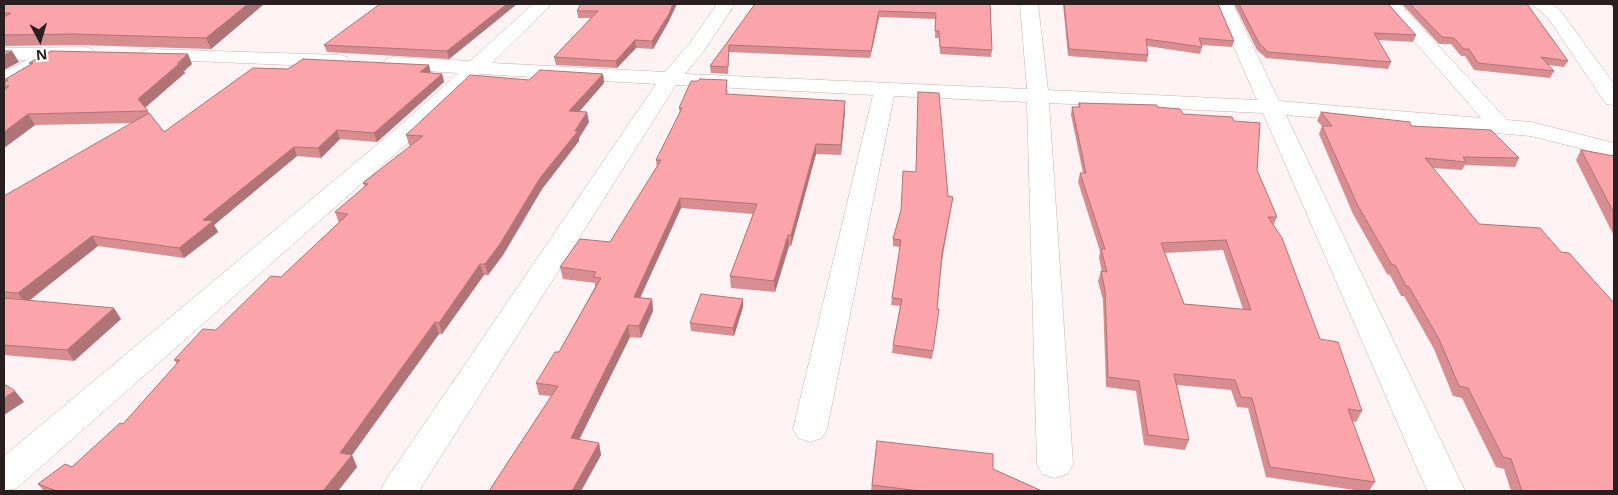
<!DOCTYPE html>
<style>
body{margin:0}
#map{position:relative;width:1618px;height:495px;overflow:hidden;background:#fef3f4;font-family:"Noto Sans",sans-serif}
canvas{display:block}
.frame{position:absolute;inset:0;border:5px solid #291f20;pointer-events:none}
.north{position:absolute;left:15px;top:15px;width:50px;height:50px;-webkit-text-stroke:4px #fff;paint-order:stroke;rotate:174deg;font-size:14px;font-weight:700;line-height:20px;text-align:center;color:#291f20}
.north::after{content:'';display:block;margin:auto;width:18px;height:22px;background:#291f20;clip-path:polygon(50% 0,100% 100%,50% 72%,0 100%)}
</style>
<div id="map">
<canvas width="1618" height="495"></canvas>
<div class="frame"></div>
<div class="north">N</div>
</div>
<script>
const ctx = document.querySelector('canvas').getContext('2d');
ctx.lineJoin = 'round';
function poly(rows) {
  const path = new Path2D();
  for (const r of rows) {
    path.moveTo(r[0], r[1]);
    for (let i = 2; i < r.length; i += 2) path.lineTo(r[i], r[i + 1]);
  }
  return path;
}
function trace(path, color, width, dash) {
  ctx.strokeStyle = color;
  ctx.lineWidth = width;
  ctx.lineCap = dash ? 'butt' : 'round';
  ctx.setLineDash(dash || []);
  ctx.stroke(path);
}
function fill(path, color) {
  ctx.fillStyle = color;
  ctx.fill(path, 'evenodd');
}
const minor = poly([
 [533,4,552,4,492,63,665,72,690,43,717,4,735,4,704,51,685,74,1027,89,1020,4,1038,4,1048,90,1257,100,1215,4,1233,4,1279,101,1481,118,1382,4,1400,4,1507,120,1531,122,1614,143,1614,157,1531,136,1286,115,1465,491,1427,491,1263,113,1049,103,1073,464,1068,474,1055,478,1042,474,1037,464,1027,102,894,96,827,429,822,438,810,442,798,438,793,429,873,95,676,85,419,491,380,491,386,480,656,84,480,74,419,133,17,488,4,491,4,456,403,123,458,73,393,69,386,67,383,63,386,59,393,57,470,61,533,4],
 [1532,4,1552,4,1560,10,1614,84,1614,105,1606,104,1548,18,1532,4],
 [85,47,92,49,95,53,92,57,50,59,48,64,11,84,4,86,4,72,27,60,4,60,4,48,85,47],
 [150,49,340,55,347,57,350,61,347,65,340,67,143,59,140,55,143,51,150,49]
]);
trace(minor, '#c8afb0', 1);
fill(minor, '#fff');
trace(poly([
 [1612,4,1614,6]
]), '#5f5556', 2.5, [4.5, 4.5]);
fill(poly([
 [4,4,264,4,211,49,79,45,4,46],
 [517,4,449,59,327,52,324,45],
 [581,4,669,21,653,49,636,48,617,68,556,65,554,57,591,18,578,18,577,11],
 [755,4,990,4,992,50,991,57,940,54,939,38,935,38,936,19,879,17,870,58,729,52,728,74,711,73,710,66],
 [1063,4,1218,4,1234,41,1232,47,1201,45,1202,47,1200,54,1147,46,1148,55,1147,62,1068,56],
 [1234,4,1388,4,1416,35,1413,42,1378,40,1391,62,1388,69,1266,58,1257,50],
 [1402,4,1527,4,1568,61,1564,67,1548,65,1554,71,1550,78,1474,70,1465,56,1461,56,1451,44,1439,44],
 [29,63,192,64,184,71,185,73,145,108,164,132,288,69,442,74,444,82,377,142,340,139,321,158,297,156,214,225,218,232,184,258,98,246,29,300,121,319,74,361,4,355,4,196,132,123,35,125,4,148,4,83,5,82,4,80,30,65],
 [603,74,604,83,579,112,589,122,579,138,579,141,542,189,503,255,488,275,484,275,442,334,439,334,352,455,357,467,338,491,44,491,38,484,72,467,123,424,177,364,174,360,216,330,281,277,339,223,335,212,365,187,363,183,412,145,409,145,406,135,529,80],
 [728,90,727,94,845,111,841,155,816,154,791,246,789,246,775,292,731,288,730,276,753,214,681,208,640,298,652,299,653,311,641,338,630,337,579,440,599,443,601,455,581,491,489,491,551,396,539,395,536,383,559,352,595,287,595,283,563,279,560,267,610,242,657,167,656,160,680,114,679,108],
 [918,92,948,196,953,197,942,261,937,309,939,309,932,359,892,353,893,345,900,306,891,305,892,298,900,247,893,246,893,239,916,172],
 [1079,103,1157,107,1183,114,1257,170,1277,217,1273,226,1320,339,1362,411,1356,422,1352,421,1375,482,1369,491,1361,491,1266,477,1248,408,1237,407,1231,390,1177,385,1189,440,1185,450,1144,445,1136,391,1106,387,1103,300,1098,281,1101,271,1102,272,1099,258,1100,251,1078,182,1080,173,1083,173,1071,115,1072,107,1078,107],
 [1223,250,1243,309,1184,304,1164,253],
 [1321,112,1411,126,1519,158,1515,167,1465,165,1462,170,1433,168,1614,491,1511,491,1504,469,1496,467,1462,398,1453,396,1434,349,1404,296,1401,296,1390,275,1387,274,1353,214,1319,134,1322,126,1317,121],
 [1581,150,1614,156,1614,234,1613,234,1576,160],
 [743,307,734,336,691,331,690,323],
 [877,441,993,469,1042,491,871,491]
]), '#d88d91');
fill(poly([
 [248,4,264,4,211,49,206,38],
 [507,4,517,4,449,59,447,51],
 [673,4,677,4,669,21,653,49,652,41],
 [879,11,879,17,870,58,871,51],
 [635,40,636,48,617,68,616,61],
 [12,51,19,62,4,70,4,55],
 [188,54,192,64,184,71,185,73,143,109,138,99],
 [429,65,431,73,420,72],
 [442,74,444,82,377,142,374,133],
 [603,74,604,83,571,121,569,111],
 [845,101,845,111,841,155,841,145],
 [587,112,589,122,579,138,579,141,542,189,503,255,488,275,485,264,540,178,575,131],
 [28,114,35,125,4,148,4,132],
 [337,130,340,139,321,158,318,148],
 [816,144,816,154,791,246,791,235],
 [294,147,297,156,214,225,218,232,184,258,179,248,203,220],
 [680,198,681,208,635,309,634,297],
 [788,235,789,246,775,292,774,281],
 [92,236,98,246,25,304,18,293],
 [480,264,484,275,442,334,439,323],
 [652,299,653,311,641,338,639,326],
 [743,299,743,307,734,336,733,328],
 [114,308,121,319,74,361,67,350],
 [435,322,439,334,352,455,357,467,338,491,323,491,340,453],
 [628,325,630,337,574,450,571,438],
 [15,391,24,402,4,415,4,398],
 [599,443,601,455,581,491,572,491]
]), '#b07376');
const building = poly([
 [4,4,248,4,206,38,73,34,4,35,4,17,11,13,4,13,4,4],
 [380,4,507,4,447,51,324,45,380,4],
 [581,4,673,4,669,14,652,41,635,40,616,61,554,57,598,11,577,11,581,4],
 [755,4,990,4,992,50,940,47,939,31,935,31,936,13,879,11,871,51,729,45,728,67,710,66,755,4],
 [1064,4,1218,4,1234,41,1199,38,1202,47,1146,39,1148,55,1069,49,1064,4],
 [1239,4,1388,4,1416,35,1374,33,1391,62,1268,52,1259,43,1239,4],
 [1410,4,1527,4,1568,61,1541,57,1554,71,1478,63,1469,49,1464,49,1454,38,1442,37,1410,4],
 [4,51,12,51,4,55,4,51],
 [51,51,188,54,177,63,180,63,138,99,148,111,28,114,4,132,4,90,9,86,4,86,4,83,8,80,4,80,33,63,29,63,51,51],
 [303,59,429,65,420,72,442,74,374,133,337,130,318,148,294,147,203,220,213,221,179,248,92,236,18,293,4,292,4,196,149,113,164,132,253,68,288,69,303,59],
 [540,70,603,74,569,111,587,112,575,131,578,131,540,178,500,244,485,264,480,264,439,323,435,322,340,453,352,455,323,491,57,491,38,484,65,464,72,467,120,423,123,424,180,360,174,360,203,329,216,330,271,276,281,277,348,214,335,212,368,184,363,183,423,136,406,135,470,75,529,80,540,70],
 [700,79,727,80,726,94,845,101,841,145,816,144,791,235,788,235,774,281,730,276,757,204,680,198,634,297,652,299,639,326,628,325,571,438,599,443,572,491,489,491,558,386,536,383,555,352,559,352,601,278,593,277,596,272,560,267,580,239,610,242,661,160,656,160,682,108,679,108,691,81,698,81,700,79],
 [918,92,939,93,948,196,953,197,942,254,937,309,939,309,933,351,893,345,902,299,892,298,901,240,893,239,901,210,903,171,916,172,918,92],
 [1079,103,1157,105,1157,107,1180,109,1183,114,1232,117,1234,121,1260,123,1257,170,1277,217,1268,217,1282,238,1320,339,1338,342,1362,411,1348,409,1375,482,1270,467,1252,398,1241,397,1235,380,1174,374,1189,440,1148,435,1139,381,1108,377,1105,290,1101,271,1107,272,1101,249,1105,249,1080,173,1086,173,1072,107,1080,107,1079,103],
 [1226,240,1251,310,1184,304,1161,243,1226,240],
 [1321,112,1410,122,1411,126,1491,130,1519,158,1463,157,1466,162,1425,158,1479,224,1540,228,1561,252,1569,253,1614,303,1614,491,1522,491,1511,459,1503,457,1468,388,1459,386,1439,339,1409,287,1406,286,1395,265,1392,265,1357,204,1322,126,1332,126,1321,112],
 [1581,150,1614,156,1614,213,1581,150],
 [701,294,743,299,733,328,690,323,701,294],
 [4,298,114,308,67,350,4,345,4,298],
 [4,384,15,391,4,398,4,384],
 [877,441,993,454,993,469,1042,491,920,491,872,485,877,441]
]);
fill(building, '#fba4a9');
trace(building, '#b07376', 1);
</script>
